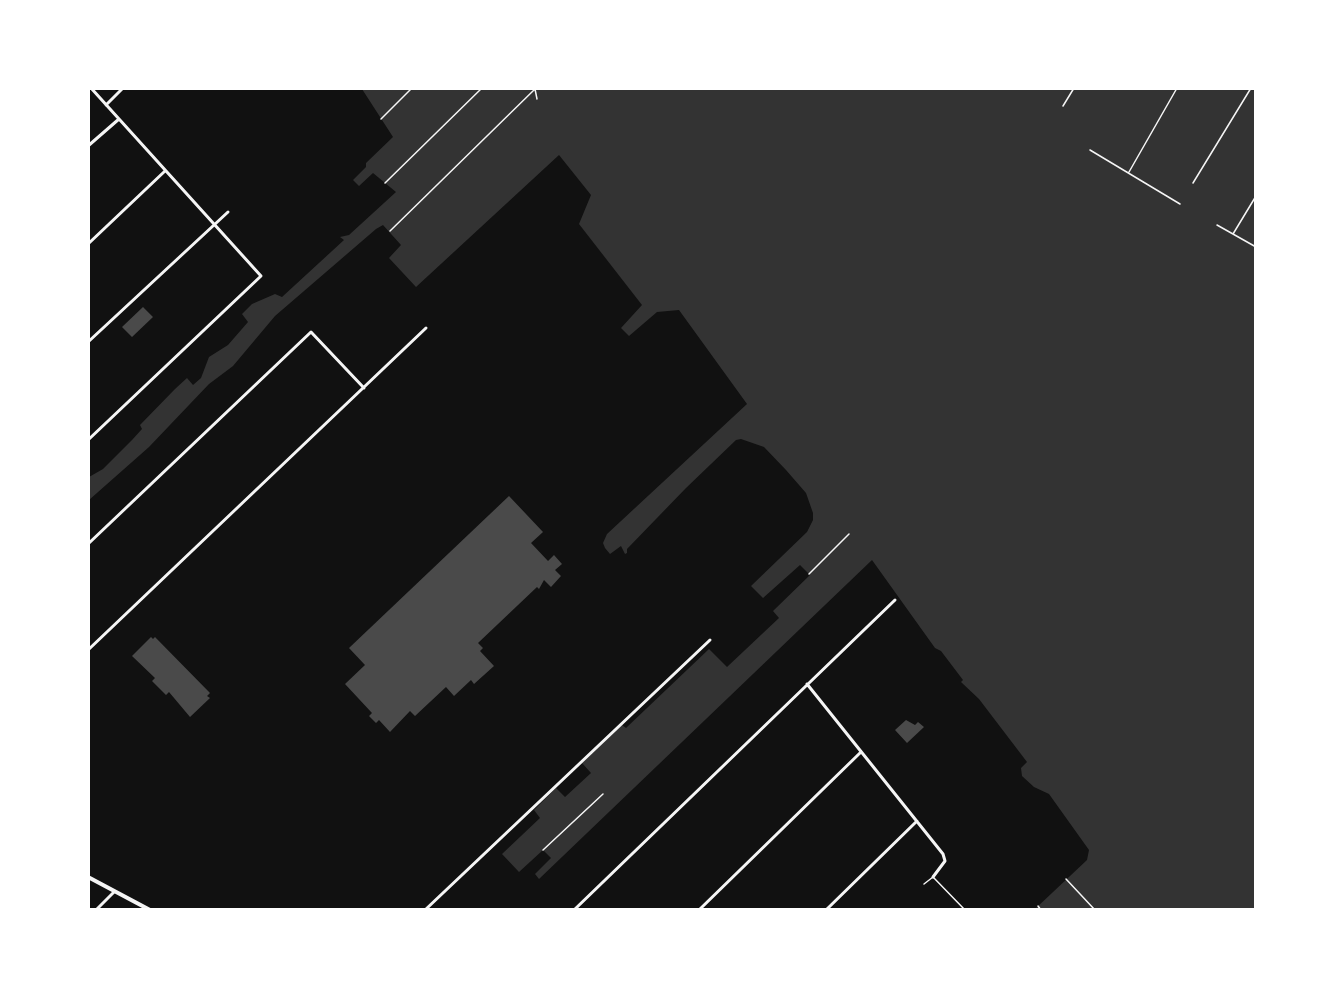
<!DOCTYPE html>
<style>
body{margin:0}
#map{position:relative;width:1344px;height:998px;overflow:hidden;background:#111;font-family:"Alegreya Sans",sans-serif}
canvas{display:block}
.frame{position:absolute;inset:0;border:90px solid #fff;pointer-events:none}
</style>
<div id="map">
<canvas width="1344" height="998"></canvas>
<div class="frame"></div>
</div>
<script>
const ctx = document.querySelector('canvas').getContext('2d');
ctx.lineJoin = 'round';
function fill(path, color) {
  ctx.fillStyle = color;
  ctx.fill(path, 'evenodd');
}
function poly(rows) {
  const path = new Path2D();
  for (const r of rows) {
    path.moveTo(r[0], r[1]);
    for (let i = 2; i < r.length; i += 2) path.lineTo(r[i], r[i + 1]);
  }
  return path;
}
function trace(path, color, width, dash) {
  ctx.strokeStyle = color;
  ctx.lineWidth = width;
  ctx.lineCap = dash ? 'butt' : 'round';
  ctx.setLineDash(dash || []);
  ctx.stroke(path);
}
fill(poly([
 [362,89,1255,89,1255,909,1035,909,1087,860,1089,850,1049,794,1034,787,1022,776,1021,768,1027,762,979,699,961,682,963,680,941,651,935,648,872,560,539,879,535,874,551,858,543,850,519,872,502,854,540,818,534,810,556,788,565,797,591,773,582,763,622,725,626,728,709,649,727,667,779,618,773,611,810,575,800,565,763,598,751,586,807,532,813,520,813,513,806,493,786,470,764,447,741,439,736,440,686,488,627,549,627,553,625,554,621,546,610,554,605,548,603,543,607,534,747,404,679,310,657,312,629,336,621,328,642,305,579,224,591,195,559,155,416,287,389,258,401,245,383,225,376,229,275,316,233,366,209,384,149,447,89,500,89,477,103,469,132,440,142,429,140,425,175,389,187,378,193,385,201,378,209,357,228,345,248,322,242,314,252,304,275,294,282,297,344,240,340,237,349,235,396,192,373,173,359,186,353,180,366,167,366,163,393,137]
]), '#333');
fill(poly([
 [143,307,153,317,132,337,122,327],
 [509,496,543,532,531,543,548,561,554,555,562,564,555,570,561,576,551,587,544,580,539,589,537,587,478,643,483,648,480,651,494,666,474,684,471,680,454,696,446,687,415,716,410,711,390,732,379,720,376,723,369,716,372,713,345,684,365,665,349,648],
 [151,637,153,639,155,637,210,693,207,696,210,698,190,717,169,692,166,695,152,681,155,678,132,656],
 [906,720,915,725,918,722,924,727,907,743,895,730]
]), '#4a4a4a');
trace(poly([
 [535,89,537,99],
 [1063,106,1074,88],
 [381,119,412,88],
 [1090,150,1180,204],
 [1129,172,1177,88],
 [385,183,482,88],
 [1193,183,1251,88],
 [1217,225,1256,247],
 [390,231,535,89],
 [1233,234,1256,196],
 [809,574,849,534],
 [543,850,603,794],
 [1066,879,1095,910],
 [1038,906,1041,910]
]), '#f5f5f5', 1.5);
trace(poly([
 [924,884,933,877,965,910]
]), '#f5f5f5', 1.5);
trace(poly([
 [106,105,123,88],
 [88,146,119,119],
 [88,244,165,171],
 [88,342,228,212],
 [88,440,261,276,91,88],
 [88,544,311,332,364,388],
 [88,650,426,328],
 [807,684,943,854,945,861,933,877],
 [96,910,114,892],
 [425,910,710,640],
 [574,910,895,600],
 [699,910,861,752],
 [826,910,917,821]
]), '#f5f5f5', 3);
trace(poly([
 [88,877,150,910]
]), '#f5f5f5', 4);
</script>
